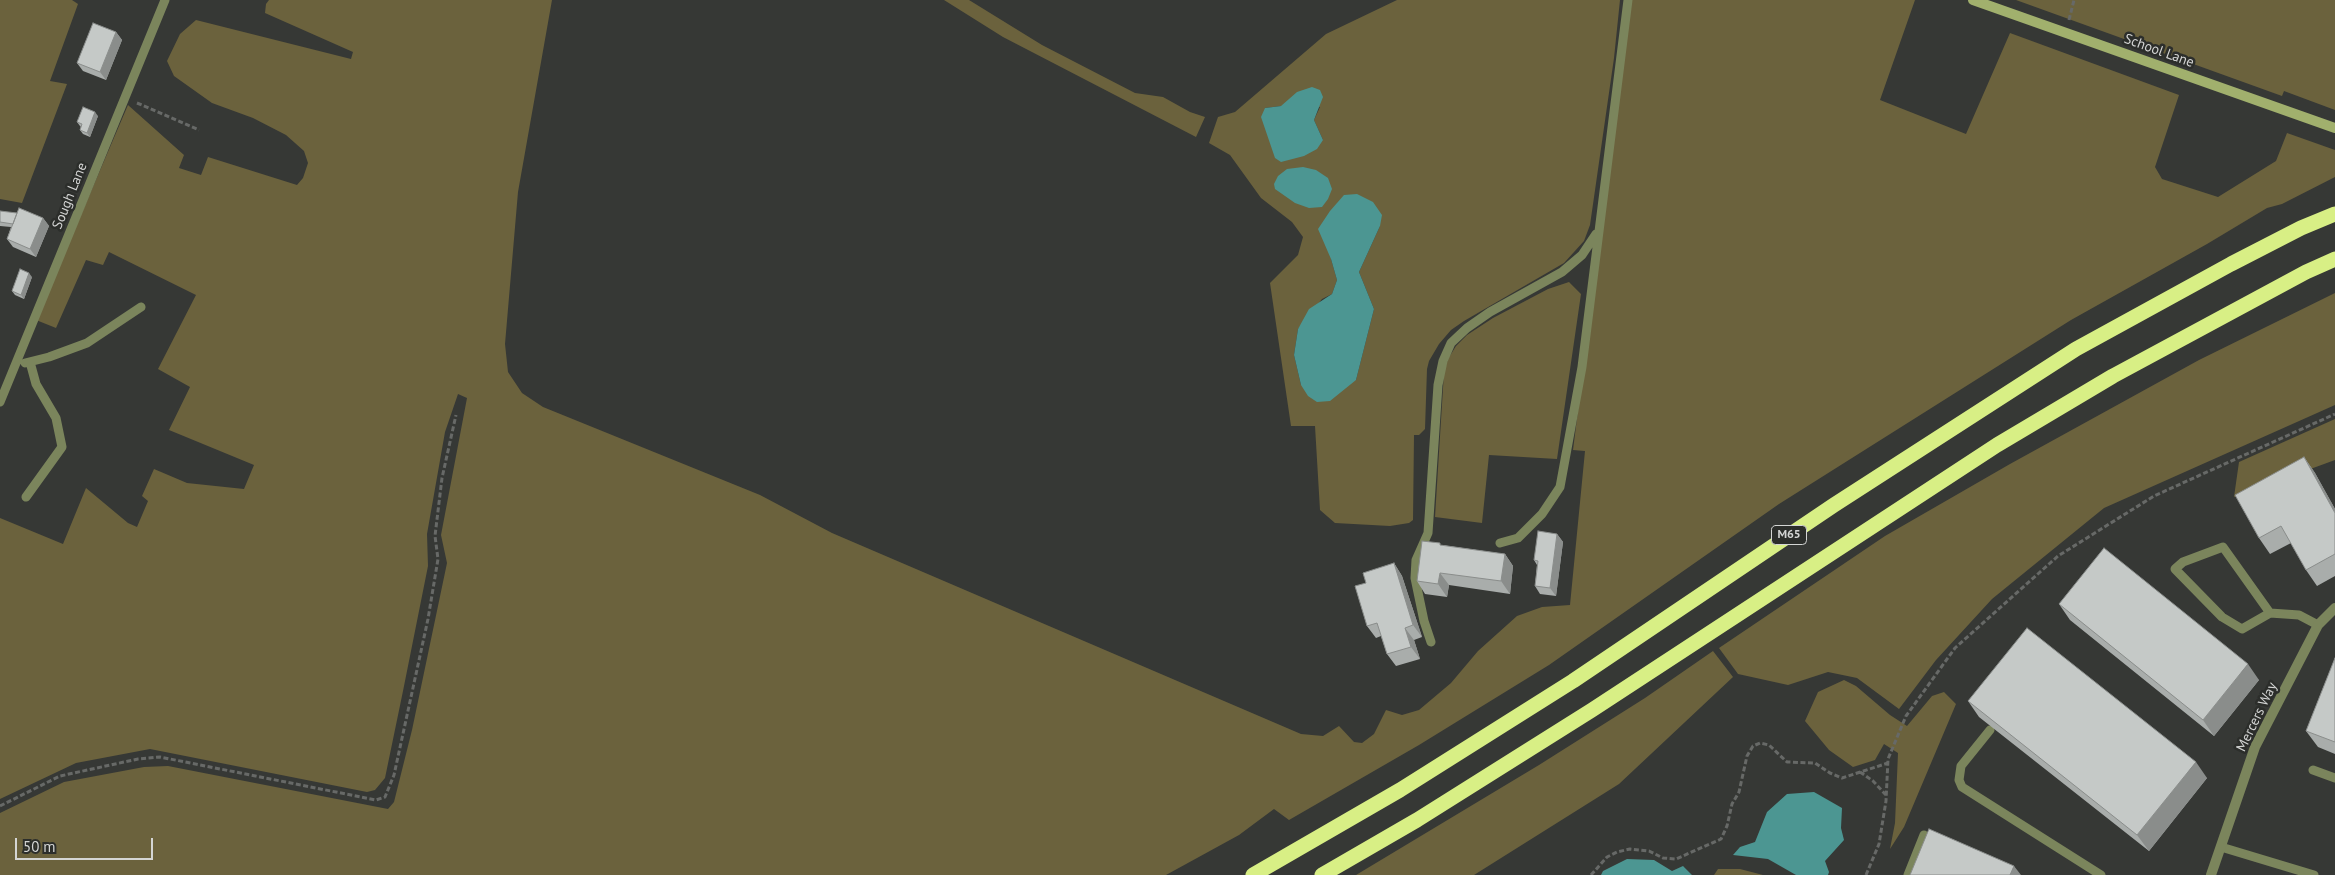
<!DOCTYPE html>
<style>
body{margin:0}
#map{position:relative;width:2335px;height:875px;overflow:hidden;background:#363835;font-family:"PT Sans",sans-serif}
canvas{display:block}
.scale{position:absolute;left:15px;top:838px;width:138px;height:22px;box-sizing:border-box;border:2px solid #d4d5d4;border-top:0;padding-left:6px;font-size:15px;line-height:18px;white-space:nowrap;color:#d4d5d4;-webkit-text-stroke:4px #2c2e2b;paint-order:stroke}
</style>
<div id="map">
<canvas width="2335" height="875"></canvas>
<div class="scale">50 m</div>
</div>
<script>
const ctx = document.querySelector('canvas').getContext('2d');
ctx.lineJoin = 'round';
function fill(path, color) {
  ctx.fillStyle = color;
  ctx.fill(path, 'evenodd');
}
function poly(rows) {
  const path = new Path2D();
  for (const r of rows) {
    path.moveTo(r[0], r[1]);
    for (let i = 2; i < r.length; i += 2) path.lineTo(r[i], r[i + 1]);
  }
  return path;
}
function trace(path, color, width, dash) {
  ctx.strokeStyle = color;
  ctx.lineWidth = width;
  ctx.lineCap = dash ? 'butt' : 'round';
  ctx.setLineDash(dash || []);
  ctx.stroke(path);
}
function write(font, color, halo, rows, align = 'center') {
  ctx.font = font + ' "PT Sans",sans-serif';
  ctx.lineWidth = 5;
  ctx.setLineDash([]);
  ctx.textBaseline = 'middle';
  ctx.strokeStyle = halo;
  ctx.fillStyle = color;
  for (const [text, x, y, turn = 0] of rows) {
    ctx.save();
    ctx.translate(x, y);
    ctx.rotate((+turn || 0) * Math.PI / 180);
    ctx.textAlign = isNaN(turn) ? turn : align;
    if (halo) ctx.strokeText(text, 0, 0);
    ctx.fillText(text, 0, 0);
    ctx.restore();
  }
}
fill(poly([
 [0,0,72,0,78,4,50,81,67,84,22,203,0,199],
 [269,0,552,0,518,192,505,344,508,372,522,393,543,407,760,495,832,533,1301,734,1323,736,1339,726,1354,742,1362,743,1374,734,1386,710,1402,715,1419,710,1451,683,1478,651,1517,616,1542,607,1570,605,1585,451,1573,450,1630,0,1915,0,1880,100,1966,134,2010,33,2179,95,2155,167,2162,179,2218,197,2276,161,2287,133,2335,150,2335,177,2282,204,2267,208,2207,244,2071,320,1779,504,1549,665,1419,745,1289,820,1274,809,1239,835,1166,875,0,875,0,813,64,782,144,767,168,766,388,809,394,802,412,730,447,563,441,535,467,398,458,394,445,432,427,534,428,566,403,691,385,778,375,790,367,792,150,749,76,763,0,799,0,518,63,544,86,488,128,523,137,527,148,501,142,496,154,469,187,483,244,489,254,465,169,430,190,387,158,369,196,295,109,252,103,265,86,260,56,328,36,320,128,105,184,155,179,168,201,175,208,157,297,185,303,178,308,163,304,151,286,135,253,118,212,103,174,76,167,61,180,34,196,20,351,59,353,52,265,13,266,4],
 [944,0,969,0,1042,45,1135,93,1163,97,1190,112,1205,117,1196,137,1003,37],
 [1397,0,1620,0,1614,58,1590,225,1584,241,1564,263,1464,321,1451,330,1439,344,1429,361,1427,369,1425,429,1419,435,1414,435,1413,520,1409,523,1390,526,1335,523,1320,510,1315,426,1291,426,1270,283,1298,255,1303,237,1292,222,1261,198,1230,155,1209,143,1218,117,1235,112,1326,34],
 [1281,106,1320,107,1314,120,1323,140,1265,108],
 [1380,226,1359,272,1374,309,1356,380,1301,385,1294,355,1298,329,1322,299,1332,294,1337,280,1331,259],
 [2016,0,2335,0,2335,110,2284,91,2282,96],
 [1569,282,1581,294,1557,459,1489,455,1482,523,1435,517,1444,372,1448,359,1456,346,1467,335,1493,318,1548,289],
 [2335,293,2335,405,2104,508,1992,599,1936,660,1899,709,1857,678,1828,672,1788,685,1738,674,1719,648,1885,536,2010,464,2199,360],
 [2335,419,2335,460,2234,497,2239,462],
 [1713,651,1733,677,1619,784,1474,875,1356,875,1539,765,1645,698],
 [1844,680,1856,686,1890,715,1907,726,1932,696,1944,692,1956,704,1904,827,1890,849,1895,823,1898,753,1884,744,1875,760,1853,767,1829,750,1805,721,1818,692],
 [1718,869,1740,869,1763,875,1714,875]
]), '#6b623d');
fill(poly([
 [1312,87,1320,90,1323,97,1314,120,1323,140,1317,149,1304,156,1281,162,1275,158,1261,117,1265,108,1281,106,1297,92],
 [1303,167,1316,170,1328,178,1332,189,1328,199,1322,207,1309,208,1295,203,1275,189,1274,184,1278,176,1287,169],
 [1357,194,1373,202,1382,215,1380,226,1359,272,1374,309,1356,380,1330,401,1317,402,1308,396,1301,385,1294,355,1298,329,1309,309,1332,294,1337,280,1331,259,1318,229,1330,211,1344,195],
 [1814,792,1842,808,1841,828,1844,840,1825,861,1829,872,1828,875,1796,875,1768,859,1733,855,1740,847,1755,842,1767,812,1787,794],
 [1627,859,1654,860,1672,871,1683,866,1692,875,1601,875,1603,871]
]), '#4c9692');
trace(poly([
 [2069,20,2074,0],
 [137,103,199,130],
 [1860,772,1873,781,1886,795],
 [0,806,60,776,138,759,160,757,376,800,385,797,394,775,428,619,438,559,435,536,442,478,456,415],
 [1591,875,1607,857,1617,852,1630,849,1649,851,1663,858,1676,859,1721,839,1727,826,1732,804,1739,792,1747,756,1753,746,1760,743,1769,745,1787,762,1815,763,1830,773,1842,778,1888,763],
 [1866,875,1879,844,1886,801,1888,759,1906,716,1955,648,2058,556,2154,496,2335,414]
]), '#676967', 3, [5, 2.5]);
trace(poly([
 [25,363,49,357,87,343,141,307],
 [0,402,165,0],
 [26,497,62,447,56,418,36,384,30,362],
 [1500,543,1518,538,1542,514,1560,487,1582,367,1628,0],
 [2270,613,2223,547,2183,562,2175,569,2222,617,2242,629,2270,613,2299,615,2318,625],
 [1431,642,1424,621,1415,578,1416,560,1428,533,1438,385,1443,361,1451,343,1467,328,1490,312,1562,272,1582,255,1596,234],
 [1990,730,1961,766,1959,780,1962,787,2101,875],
 [2313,770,2335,778],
 [2221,847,2314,875],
 [1908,875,1924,835]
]), '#7b855c', 9);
trace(poly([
 [2211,875,2255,747,2318,625,2335,608]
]), '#7b855c', 10);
trace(poly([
 [1973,0,2335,128]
]), '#a1b06d', 10);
trace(poly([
 [1253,875,1400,790,1573,681,1834,505,2076,349,2231,264,2301,228,2335,214],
 [1322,875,1417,820,1592,710,1997,445,2113,376,2306,272,2335,259]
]), '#d8ef85', 15);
fill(poly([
 [116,32,122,40,106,80,83,71,77,63],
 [98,116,90,137,83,134,80,130,81,127,80,126,77,122],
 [0,211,43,218,49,226,36,257,13,247,7,239,11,227,0,226],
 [32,277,24,299,15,295,12,291],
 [2304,457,2315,473,2335,509,2335,576,2317,586,2306,570,2291,543,2270,554,2259,538],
 [1557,534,1563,542,1556,596,1540,594,1535,586,1537,565,1534,560],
 [1442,545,1505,554,1513,566,1510,594,1449,585,1447,597,1425,594,1417,581],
 [1394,563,1402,576,1422,637,1414,640,1420,659,1396,666,1387,654,1381,636,1376,638,1367,626,1366,583],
 [2059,604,2259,680,2214,736,2070,620],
 [2335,658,2335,754,2318,747,2306,731],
 [1968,701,2207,778,2149,851,1979,717]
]), '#a9adab');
fill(poly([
 [116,32,122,40,106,80,100,72],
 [95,112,98,116,90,137,87,133],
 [43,218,49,226,36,257,30,249],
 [29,273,32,277,24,299,21,295],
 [2304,457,2315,473,2335,509,2335,513],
 [1557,534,1563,542,1556,596,1550,588],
 [1505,554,1513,566,1510,594,1501,581],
 [1394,563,1402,576,1422,637,1413,625],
 [1440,573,1449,585,1447,597,1438,584],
 [1405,628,1414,640,1420,659,1411,647],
 [2248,664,2259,680,2214,736,2203,720],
 [2196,762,2207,778,2149,851,2137,835],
 [2014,866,2021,875,2010,875]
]), '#8a8d8b');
const building = poly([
 [93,23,116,32,100,72,77,63,93,23],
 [83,107,95,112,87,133,80,130,82,124,77,122,83,107],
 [19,208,43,218,30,249,7,239,19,208],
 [0,211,17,213,13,224,0,222,0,211],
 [20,269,29,273,21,295,12,291,20,269],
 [2304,457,2335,513,2335,554,2306,570,2281,526,2259,538,2235,495,2304,457],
 [1538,531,1557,534,1550,588,1535,586,1538,561,1534,560,1538,531],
 [1422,541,1440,543,1440,545,1505,554,1501,581,1440,573,1438,584,1417,581,1422,541],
 [2104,548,2248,664,2203,720,2059,604,2104,548],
 [1394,563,1413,625,1405,628,1411,647,1387,654,1377,623,1367,626,1355,586,1366,583,1363,573,1394,563],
 [2027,628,2196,762,2137,835,1968,701,2027,628],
 [2335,658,2335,742,2306,731,2335,658],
 [1929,829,2014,866,2010,875,1910,875,1929,829]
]);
fill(building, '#c5c9c7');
trace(building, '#8a8d8b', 1);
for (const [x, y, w] of [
 [1789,535,35]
]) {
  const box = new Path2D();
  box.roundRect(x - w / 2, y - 9.5, w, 19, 4);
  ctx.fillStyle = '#2c2e2b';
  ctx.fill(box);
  trace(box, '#d4d5d4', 1);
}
write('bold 12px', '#d4d5d4', null, [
 ["M65",1789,535]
]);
write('14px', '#d4d5d4', '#2c2e2b', [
 ["School Lane",2159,51,20],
 ["Sough Lane",70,196,-68],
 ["Mercers Way",2257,717,-64]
]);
</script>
